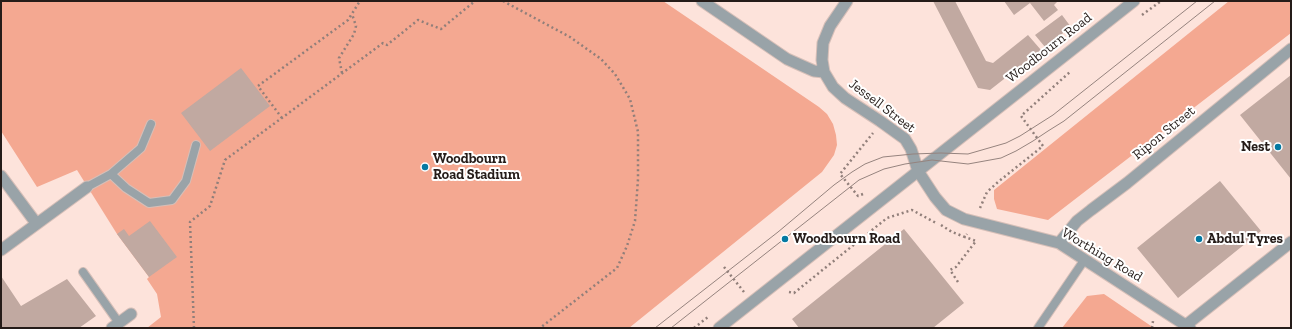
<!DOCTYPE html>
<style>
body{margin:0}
#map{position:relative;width:1292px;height:329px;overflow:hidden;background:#fde3db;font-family:"Zilla Slab",serif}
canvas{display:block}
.frame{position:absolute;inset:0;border:2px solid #251c19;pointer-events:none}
</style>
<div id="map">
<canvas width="1292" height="329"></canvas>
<div class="frame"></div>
</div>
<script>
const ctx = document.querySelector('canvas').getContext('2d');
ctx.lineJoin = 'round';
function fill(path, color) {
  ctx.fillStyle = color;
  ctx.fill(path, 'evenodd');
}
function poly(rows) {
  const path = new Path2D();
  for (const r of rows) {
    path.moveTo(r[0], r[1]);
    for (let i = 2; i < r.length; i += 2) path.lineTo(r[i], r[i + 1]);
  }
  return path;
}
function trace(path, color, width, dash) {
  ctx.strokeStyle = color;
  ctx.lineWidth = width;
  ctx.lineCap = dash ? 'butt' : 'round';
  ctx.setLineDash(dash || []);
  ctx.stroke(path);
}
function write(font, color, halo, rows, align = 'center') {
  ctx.font = font + ' "Zilla Slab",serif';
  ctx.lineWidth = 4;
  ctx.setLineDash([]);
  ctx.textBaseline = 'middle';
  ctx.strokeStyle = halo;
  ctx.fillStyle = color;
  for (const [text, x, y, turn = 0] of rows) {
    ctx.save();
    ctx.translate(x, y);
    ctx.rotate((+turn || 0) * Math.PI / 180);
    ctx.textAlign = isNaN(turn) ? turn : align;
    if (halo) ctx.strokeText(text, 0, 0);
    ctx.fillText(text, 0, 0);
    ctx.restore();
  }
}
fill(poly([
 [1,1,663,1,819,107,827,114,833,124,836,135,837,145,834,155,822,172,629,328,147,328,161,317,157,294,147,279,149,277,117,234,77,170,37,187,1,131],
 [1229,1,1291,1,1291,33,1048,220,997,209,994,199,994,190],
 [1104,294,1154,328,1062,328,1087,296]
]), '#f4a891');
fill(poly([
 [933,1,955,1,986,61,993,63,1028,35,1041,50,990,90,978,88],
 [1004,1,1058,1,1054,5,1058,10,1044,21,1030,3,1014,15],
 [1062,15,1071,27,1045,47,1035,35],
 [241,68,270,106,210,151,181,113],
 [1291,75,1291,179,1240,115],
 [1220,181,1261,231,1178,298,1137,248],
 [150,221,177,257,149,277,117,234,124,229,129,236],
 [904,229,964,303,933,328,799,328,792,319],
 [1,276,21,306,67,279,96,316,79,328,1,328]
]), '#c1a9a1');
const service = poly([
 [111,174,126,188,149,203,172,200,186,181,196,145],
 [87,187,111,174,141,148,151,124],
 [83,272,119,323],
 [1038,328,1085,259]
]);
const minor = poly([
 [702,1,787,59,814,71,824,72],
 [847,1,830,26,823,43,822,60,824,72,833,87,845,98,880,121,905,139,911,149,918,171,935,197,946,210,964,219,1059,243,1190,328],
 [1,176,36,223],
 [1059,243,1077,221,1091,210,1127,183,1291,49],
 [1,250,87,187],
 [1186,325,1291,242],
 [112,328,131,314]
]);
const tertiary = poly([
 [719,328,1134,1]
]);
trace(service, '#d6bfb8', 10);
trace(minor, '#d6bfb8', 13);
trace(tertiary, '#d6bfb8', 13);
trace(poly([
 [503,1,570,37,601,59,615,74,630,99,638,132,638,179,635,221,627,246,617,268,540,328],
 [1142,15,1161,1],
 [342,73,339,58,354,34,356,26,352,14],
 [282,118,258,86,348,20,360,1],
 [863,194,858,196,840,174,873,133],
 [980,208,987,192,998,182,1043,146,1021,116,1071,71],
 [941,225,952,232,965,237,967,234],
 [724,267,744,292],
 [958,282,950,270,956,267,976,241,965,237],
 [789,292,794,293,887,218,912,210,936,223],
 [194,328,190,222,210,206,225,160,383,43,387,45,418,20,441,29,475,1],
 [694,328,708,317],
 [1152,328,1153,321]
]), '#917f7a', 2.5, [2, 3]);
trace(service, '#99a3a8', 8);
trace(minor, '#99a3a8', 11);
trace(tertiary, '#99a3a8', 11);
trace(poly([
 [655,328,778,232,834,185,852,172,865,164,883,157,913,154,941,153,968,154,1006,143,1020,136,1053,115,1197,1],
 [671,328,859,180,884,169,905,164,932,160,968,164,1001,158,1016,151,1033,141,1048,131,1064,121,1215,1]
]), '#95837e', 1);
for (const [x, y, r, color] of [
 [1278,147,4,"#0479a2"],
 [425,167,4,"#0479a2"],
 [785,239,4,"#0479a2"],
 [1199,239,4,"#0479a2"]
]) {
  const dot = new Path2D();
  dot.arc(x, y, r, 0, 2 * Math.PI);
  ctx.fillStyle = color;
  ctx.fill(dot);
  trace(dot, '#fff', 1.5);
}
write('14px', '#251c19', '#fff', [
 ["Woodbourn Road",1049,48,-38],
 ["Jessell Street",882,106,37],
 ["Ripon Street",1164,133,-39],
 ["Worthing Road",1102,255,31]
]);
write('bold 14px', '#251c19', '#fff', [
 ["Nest",1270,147,"right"],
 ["Woodbourn",433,159],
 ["Road Stadium",433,175],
 ["Woodbourn Road",793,239],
 ["Abdul Tyres",1207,239]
], 'left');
</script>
